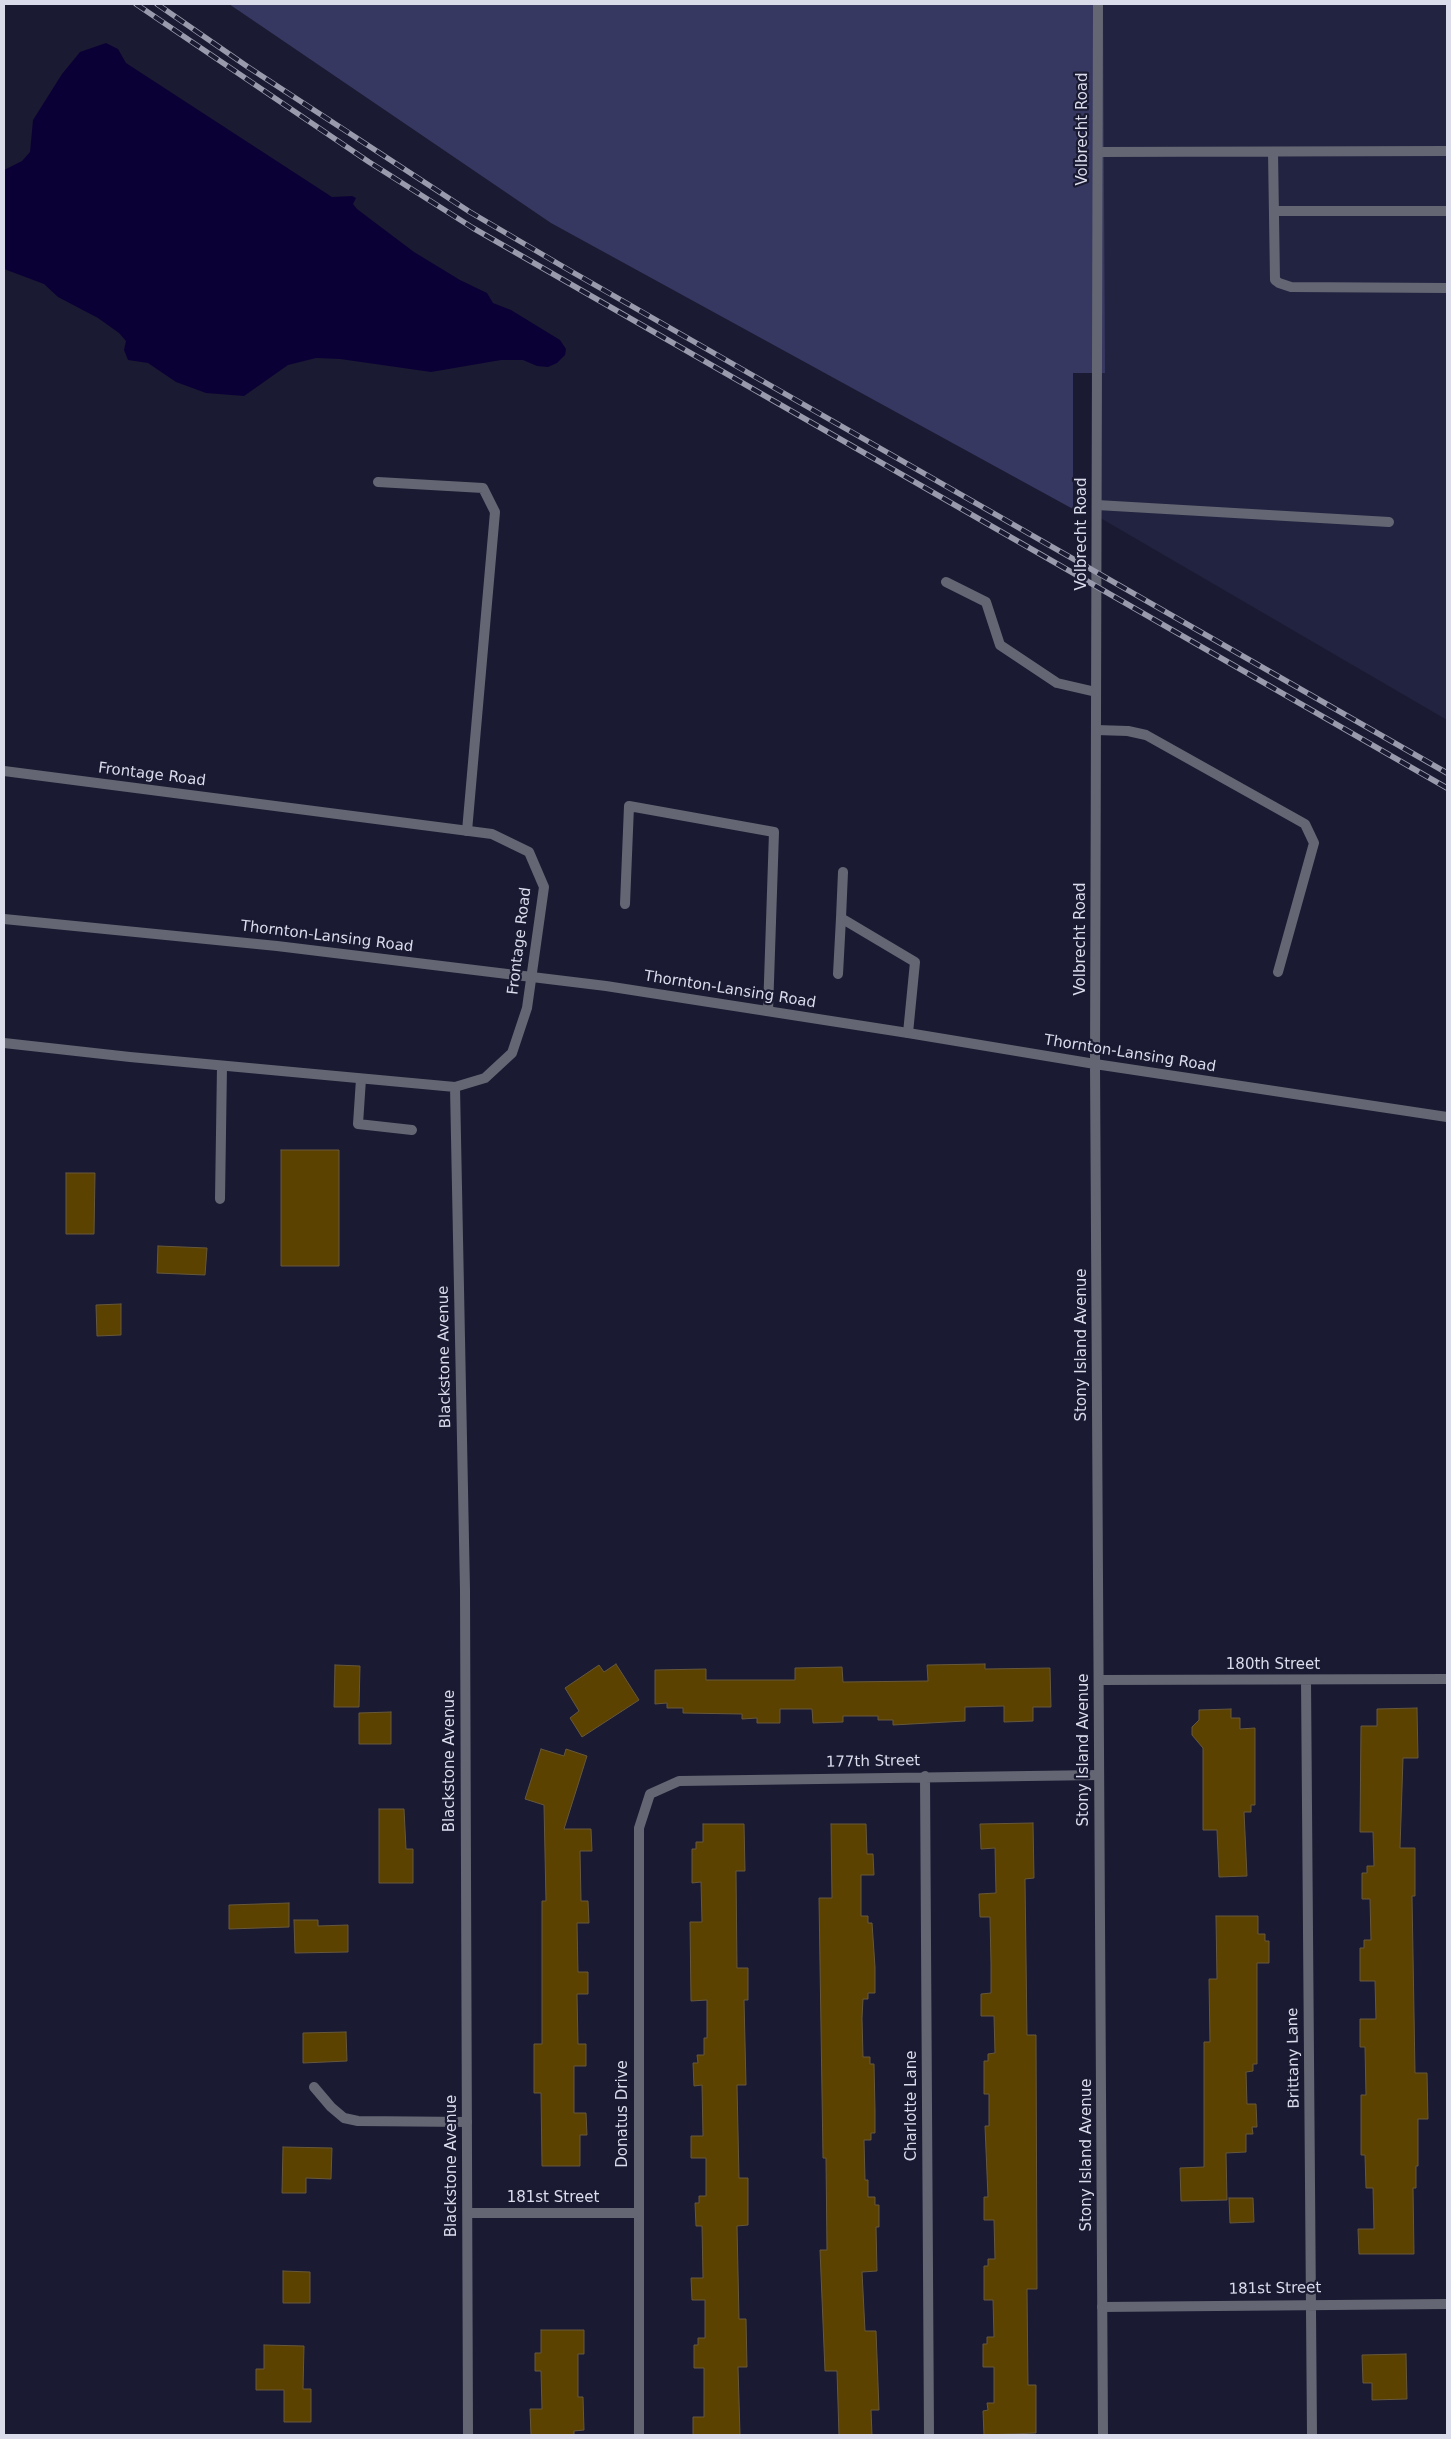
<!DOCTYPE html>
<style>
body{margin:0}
#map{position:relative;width:1451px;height:2439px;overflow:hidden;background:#1a1a32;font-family:"DejaVu Sans",sans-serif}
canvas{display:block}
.frame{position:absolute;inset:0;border:5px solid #dadcec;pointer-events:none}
</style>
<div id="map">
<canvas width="1451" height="2439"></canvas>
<div class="frame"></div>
</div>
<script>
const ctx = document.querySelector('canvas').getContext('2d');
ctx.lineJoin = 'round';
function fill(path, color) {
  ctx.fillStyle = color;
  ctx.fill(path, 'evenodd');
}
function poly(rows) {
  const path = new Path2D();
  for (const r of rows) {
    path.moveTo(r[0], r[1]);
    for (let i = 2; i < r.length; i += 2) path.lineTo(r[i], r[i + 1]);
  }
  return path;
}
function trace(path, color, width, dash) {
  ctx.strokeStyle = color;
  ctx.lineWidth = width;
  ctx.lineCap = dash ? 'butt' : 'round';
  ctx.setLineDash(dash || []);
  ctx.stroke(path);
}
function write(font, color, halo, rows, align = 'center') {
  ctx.font = font + ' "DejaVu Sans",sans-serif';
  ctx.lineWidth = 4.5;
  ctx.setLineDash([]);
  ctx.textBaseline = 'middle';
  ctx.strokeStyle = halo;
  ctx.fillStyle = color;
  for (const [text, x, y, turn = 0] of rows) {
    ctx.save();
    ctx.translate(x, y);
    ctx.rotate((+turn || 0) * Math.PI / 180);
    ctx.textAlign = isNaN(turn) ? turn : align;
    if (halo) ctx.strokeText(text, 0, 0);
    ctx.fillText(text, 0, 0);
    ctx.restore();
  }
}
fill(poly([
 [1098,4,1447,4,1447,720,1097,516]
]), '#222340');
fill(poly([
 [229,4,1103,4,1105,373,1073,373,1073,509,551,223]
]), '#373861');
fill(poly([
 [106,43,118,49,126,63,332,197,352,196,356,198,353,204,357,209,414,252,460,280,487,293,493,303,511,310,560,340,566,349,565,355,557,363,548,367,537,366,523,360,501,360,431,372,340,359,316,358,288,365,244,396,206,393,176,382,148,363,128,360,124,350,126,341,119,333,98,318,58,297,44,284,4,269,4,170,22,161,30,152,33,120,62,74,80,52]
]), '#0b0035');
const building = poly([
 [281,1150,339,1150,339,1266,281,1266,281,1150],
 [66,1173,95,1173,94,1234,66,1234,66,1173],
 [158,1246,207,1248,205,1275,157,1273,158,1246],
 [121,1304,121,1335,97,1336,96,1305,121,1304],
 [616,1664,639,1700,582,1737,570,1718,579,1711,565,1688,599,1665,604,1672,616,1664],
 [985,1664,985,1669,1050,1668,1051,1707,1033,1707,1033,1721,1004,1722,1004,1706,965,1707,965,1721,893,1725,893,1720,878,1720,878,1716,843,1716,843,1722,813,1723,812,1709,780,1709,780,1723,757,1723,757,1718,742,1719,742,1714,683,1713,683,1708,667,1708,667,1703,655,1704,655,1670,706,1669,706,1680,795,1680,795,1668,842,1667,843,1682,928,1681,927,1665,985,1664],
 [335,1665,360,1666,359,1707,334,1707,335,1665],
 [1417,1708,1418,1758,1403,1758,1400,1848,1415,1848,1415,1896,1412,1896,1415,2073,1427,2073,1428,2119,1418,2119,1418,2166,1416,2166,1416,2188,1413,2188,1414,2254,1359,2254,1358,2229,1374,2229,1373,2188,1366,2188,1365,2155,1361,2155,1361,2095,1366,2095,1365,2047,1360,2047,1360,2019,1376,2019,1375,1981,1360,1981,1360,1948,1364,1948,1364,1940,1371,1940,1370,1899,1362,1899,1362,1873,1367,1873,1367,1866,1374,1866,1373,1832,1360,1832,1361,1726,1377,1726,1377,1709,1417,1708],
 [1231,1709,1231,1718,1240,1718,1240,1729,1255,1728,1255,1805,1251,1805,1251,1812,1244,1812,1247,1876,1219,1877,1217,1830,1203,1830,1203,1748,1192,1735,1192,1727,1199,1720,1199,1710,1231,1709],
 [391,1712,391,1744,359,1744,359,1713,391,1712],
 [541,1749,564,1756,566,1749,587,1756,564,1829,591,1829,592,1851,580,1851,581,1901,588,1901,589,1923,577,1923,578,1972,588,1972,588,1994,577,1994,578,2044,586,2044,586,2066,574,2066,574,2113,586,2113,587,2135,580,2135,580,2166,542,2166,541,2093,534,2093,534,2044,542,2044,542,1901,546,1901,544,1805,525,1799,541,1749],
 [379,1809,404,1809,406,1849,413,1849,413,1883,379,1883,379,1809],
 [1033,1823,1034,1878,1025,1879,1027,2035,1036,2035,1037,2289,1027,2289,1028,2385,1036,2385,1036,2433,984,2435,983,2411,988,2410,987,2403,994,2403,994,2367,983,2367,983,2344,987,2344,987,2337,994,2337,993,2300,984,2300,984,2266,988,2266,988,2259,995,2259,994,2220,984,2220,984,2197,988,2197,985,2126,989,2126,989,2094,984,2094,984,2061,988,2061,988,2054,995,2053,994,2016,981,2016,981,1994,991,1993,991,1964,990,1917,980,1917,979,1894,996,1893,995,1848,981,1849,980,1824,1033,1823],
 [703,1824,744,1824,745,1871,736,1871,737,1968,748,1968,748,2000,744,2000,746,2085,737,2085,739,2178,748,2178,748,2225,737,2226,739,2319,746,2319,747,2367,738,2367,740,2435,693,2435,693,2417,704,2417,704,2368,694,2368,694,2345,698,2345,698,2338,705,2338,705,2300,692,2300,691,2278,703,2278,702,2226,696,2226,695,2203,699,2203,699,2196,706,2196,706,2158,691,2158,691,2136,703,2136,702,2085,694,2086,693,2063,698,2063,697,2055,704,2055,704,2038,707,2038,707,2000,691,2001,690,1922,702,1922,701,1882,692,1883,692,1849,696,1849,696,1842,703,1842,703,1824],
 [831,1824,866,1824,867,1854,873,1854,874,1875,861,1875,861,1916,868,1916,868,1923,872,1923,875,1967,875,1993,868,1993,868,1999,863,1999,862,2018,863,2057,870,2057,870,2064,874,2064,875,2110,875,2133,871,2133,871,2140,864,2140,865,2180,868,2180,868,2197,875,2197,875,2205,879,2205,879,2227,876,2227,877,2271,862,2272,865,2331,876,2331,879,2410,871,2410,872,2435,839,2435,837,2371,825,2371,820,2250,827,2250,826,2158,823,2158,819,1898,832,1898,831,1824],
 [289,1903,289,1927,229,1929,229,1905,289,1903],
 [1216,1916,1258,1916,1258,1934,1265,1934,1265,1941,1269,1941,1269,1963,1257,1963,1257,2064,1253,2064,1253,2071,1246,2072,1247,2104,1256,2104,1257,2127,1252,2127,1253,2134,1246,2134,1246,2152,1226,2153,1227,2200,1181,2201,1180,2168,1204,2167,1204,2042,1210,2042,1209,1979,1217,1979,1216,1916],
 [294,1920,318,1920,318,1926,348,1925,348,1952,295,1953,294,1920],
 [346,2032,347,2061,303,2063,303,2033,346,2032],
 [283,2147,332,2148,331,2179,306,2178,306,2193,282,2193,283,2147],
 [1229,2198,1253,2198,1254,2222,1230,2223,1229,2198],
 [283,2271,310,2272,310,2303,283,2303,283,2271],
 [541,2330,584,2330,584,2354,578,2354,578,2397,583,2397,584,2430,574,2431,574,2435,531,2435,530,2409,542,2409,541,2371,535,2371,535,2353,541,2353,541,2330],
 [264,2345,304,2346,303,2389,311,2389,311,2422,284,2422,284,2390,256,2390,256,2369,264,2369,264,2345],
 [1406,2354,1407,2399,1372,2400,1372,2383,1363,2383,1362,2355,1406,2354]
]);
fill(building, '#5c4200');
trace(building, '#66583c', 1);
trace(poly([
 [1098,152,1447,151],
 [1273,152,1275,280,1279,283,1291,287,1447,288],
 [1274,211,1447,211],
 [378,482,483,488,495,512,467,831],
 [1097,505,1389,522],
 [946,582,986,602,1000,645,1057,683,1096,692],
 [1096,730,1128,731,1146,735,1305,824,1314,843,1278,972],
 [843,872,841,918,915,962,908,1033],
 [625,904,629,806,774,832,768,1011],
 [838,974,841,918],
 [361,1079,358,1124,412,1130],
 [220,1199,222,1066],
 [314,2087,331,2107,344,2118,358,2121,467,2122]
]), '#646673', 10);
trace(poly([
 [4,771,492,834,529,852,544,887,527,1008,512,1053,485,1078,455,1087,130,1057,4,1043],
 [1095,1064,1098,4],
 [455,1087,465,1590,468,2435],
 [1099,1680,1447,1679],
 [1306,1680,1312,2435],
 [925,1776,929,2435],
 [468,2213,638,2213],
 [1102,2307,1447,2304],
 [639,2435,639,1828,650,1794,679,1781,1099,1775]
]), '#646673', 10);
trace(poly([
 [4,919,277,946,606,986,908,1033,1095,1064,1447,1117],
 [1095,1064,1103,2435]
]), '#646673', 10);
const rail = poly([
 [136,4,369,162,473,228,1447,788],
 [157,4,248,67,470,212,574,273,1447,773]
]);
trace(rail, '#999bad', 5.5);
trace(rail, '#1a1a32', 4, [11]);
write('15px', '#dadcec', '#1a1a32', [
 ["Volbrecht Road",1083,129,-90],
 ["Volbrecht Road",1082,534,-90],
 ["Frontage Road",152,775,7],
 ["Thornton-Lansing Road",327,937,7],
 ["Volbrecht Road",1081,939,-90],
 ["Frontage Road",520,941,-83],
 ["Thornton-Lansing Road",730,990,9],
 ["Thornton-Lansing Road",1130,1054,9],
 ["Stony Island Avenue",1082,1345,-90],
 ["Blackstone Avenue",445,1357,-91],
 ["180th Street",1273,1665],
 ["Stony Island Avenue",1084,1750,-90],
 ["Blackstone Avenue",450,1761,-90],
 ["177th Street",873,1762,-1],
 ["Brittany Lane",1294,2058,-91],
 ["Charlotte Lane",912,2106,-90],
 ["Donatus Drive",623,2114,-90],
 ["Stony Island Avenue",1087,2155,-90],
 ["Blackstone Avenue",452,2166,-90],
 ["181st Street",553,2198],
 ["181st Street",1275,2289,-1]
]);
</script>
